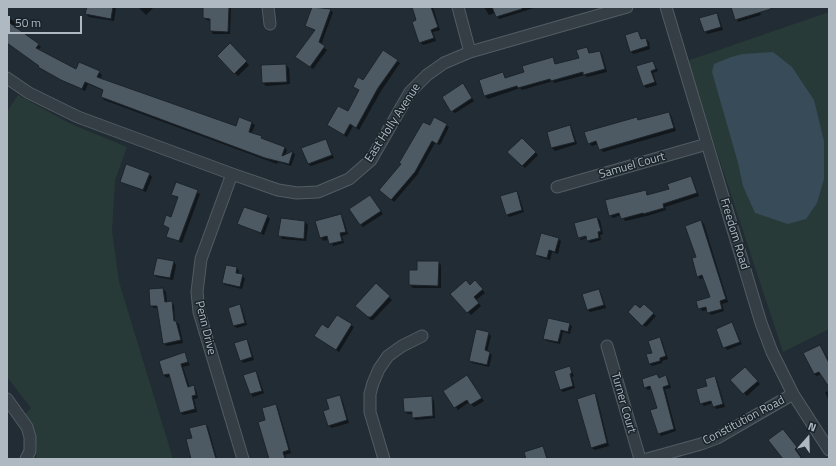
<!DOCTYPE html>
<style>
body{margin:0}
#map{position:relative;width:836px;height:466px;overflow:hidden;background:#222c34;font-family:"Titillium Web",sans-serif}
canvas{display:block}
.frame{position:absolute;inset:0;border:8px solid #afb9c2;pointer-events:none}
.north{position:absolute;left:788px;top:418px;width:40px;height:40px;-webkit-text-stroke:3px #1a2329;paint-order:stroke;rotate:20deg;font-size:11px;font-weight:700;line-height:16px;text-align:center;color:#afb9c2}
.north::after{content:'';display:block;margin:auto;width:14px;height:18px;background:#afb9c2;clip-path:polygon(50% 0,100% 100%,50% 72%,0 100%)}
.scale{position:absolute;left:8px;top:16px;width:74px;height:18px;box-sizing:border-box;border:2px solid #afb9c2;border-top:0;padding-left:5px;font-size:12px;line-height:14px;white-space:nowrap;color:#afb9c2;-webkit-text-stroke:3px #1a2329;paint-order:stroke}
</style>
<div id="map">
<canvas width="836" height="466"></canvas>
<div class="frame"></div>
<div class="north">N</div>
<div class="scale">50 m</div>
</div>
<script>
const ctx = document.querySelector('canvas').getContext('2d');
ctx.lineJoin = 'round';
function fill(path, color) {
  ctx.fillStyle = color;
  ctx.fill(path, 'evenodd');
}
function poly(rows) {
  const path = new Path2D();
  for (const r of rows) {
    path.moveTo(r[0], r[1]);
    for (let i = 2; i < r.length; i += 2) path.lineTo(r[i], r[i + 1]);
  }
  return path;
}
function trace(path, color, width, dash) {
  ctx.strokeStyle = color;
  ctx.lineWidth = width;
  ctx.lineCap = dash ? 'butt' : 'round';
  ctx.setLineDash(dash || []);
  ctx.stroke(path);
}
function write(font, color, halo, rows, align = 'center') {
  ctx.font = font + ' "Titillium Web",sans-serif';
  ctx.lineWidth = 3;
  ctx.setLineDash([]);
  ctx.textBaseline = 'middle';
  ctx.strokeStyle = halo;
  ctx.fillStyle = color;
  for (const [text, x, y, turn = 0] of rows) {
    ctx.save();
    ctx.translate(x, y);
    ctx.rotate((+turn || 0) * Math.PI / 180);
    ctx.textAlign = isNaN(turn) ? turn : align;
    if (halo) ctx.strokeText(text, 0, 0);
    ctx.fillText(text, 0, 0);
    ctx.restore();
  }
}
fill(poly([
 [829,12,829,329,783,352,687,61],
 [18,95,71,124,127,147,115,180,112,231,119,282,173,459,36,459,37,448,34,427,25,414,31,408,7,377,7,112]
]), '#283a37');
fill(poly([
 [773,52,792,67,814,100,824,141,824,179,817,203,806,219,788,224,755,213,743,186,738,163,712,72,714,64,731,57,743,54]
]), '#374b59');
fill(poly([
 [88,7,116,7,114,21,89,17,86,14],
 [138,7,154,7,146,15],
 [204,7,231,7,230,34,213,34,211,31,211,21,207,20,204,18],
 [313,7,323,7,333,12,321,45,327,50,313,69,299,59,315,31,306,26],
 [413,7,433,7,440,30,433,32,436,41,423,45,420,42],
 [484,7,537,7,499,19,495,13,489,15],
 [732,7,759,7,761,15,738,22],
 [717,14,719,17,723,30,707,34,701,19],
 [7,16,16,23,13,27,41,47,38,50,76,70,99,72,102,75,100,79,236,128,240,118,252,123,255,125,251,134,285,148,287,150,285,155,293,152,295,155,291,166,278,162,277,164,104,100,102,97,104,91,88,84,85,91,42,70,40,66,7,42],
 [638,32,642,40,646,39,649,42,650,49,633,54,631,51],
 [230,45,249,65,238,76,218,56],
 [587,48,591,54,599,52,602,54,607,72,587,77,585,75,554,83,553,81,522,90,520,88,488,99,485,96,480,80,502,73,506,79,525,73,553,58,556,65,580,59],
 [397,61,400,63,381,91,359,130,353,126,347,137,328,125,348,112,360,91,354,87],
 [653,62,658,71,653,73,657,85,646,88,644,86],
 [286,65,289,68,290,84,266,86,263,83,262,66],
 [465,87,474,101,455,113,452,111],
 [669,113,671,115,676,131,603,152,598,144,592,146,589,143,637,118,639,121],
 [435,118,449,127,440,145,435,143,417,175,394,202,383,192],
 [570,127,572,129,577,144,555,151,552,148,548,133],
 [522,139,538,155,525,168,509,152],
 [326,140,334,158,311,166,308,164],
 [149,174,152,177,146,192,121,181],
 [691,177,699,196,665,207,666,210,647,216,625,221,621,215,613,218,610,215,646,191,649,196,670,190],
 [177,183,200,194,182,243,167,236,170,229,164,225,171,218,179,199,173,195],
 [517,192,519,195,524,212,509,217,507,214],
 [370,196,383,214,363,227,360,224],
 [341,215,343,218,348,234,342,236,344,243,333,246,329,239,324,241,321,238,317,221],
 [267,216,270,219,264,235,239,224],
 [597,218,600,220,603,234,600,235,601,240,590,243,587,238,581,240,580,239,591,235,579,238,575,224],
 [281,219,305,222,308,225,306,241,282,239,280,236],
 [701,221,704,224,728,302,722,304,724,311,711,315,707,310,702,311,697,302,711,298,704,278,700,279,698,276,697,258],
 [558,239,561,241,558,254,552,252,550,260,539,257,536,254],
 [174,262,176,265,173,280,157,277,154,275],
 [438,262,441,265,441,288,413,288,410,285,410,271,418,271],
 [226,266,237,268,239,271,239,274,245,278,242,289,225,285,223,283],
 [475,282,485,293,476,300,481,306,471,315,452,294,470,286],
 [376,285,392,300,373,320,371,320,356,306],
 [163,289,166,292,167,303,171,302,174,305,175,321,179,324,183,343,167,346,164,344,159,308,154,308,151,306],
 [598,290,601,293,606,308,590,312,588,310],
 [239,305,242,308,247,325,237,328,234,326,229,309],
 [644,306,656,316,646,327,631,315],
 [732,323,742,344,727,350,717,330],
 [569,324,572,326,570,334,563,332,560,344,547,341,544,339],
 [351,325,354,327,339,352,315,336,329,329],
 [488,333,491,336,487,352,492,355,489,367,472,363,470,360],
 [660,338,662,341,668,359,662,361,662,363,652,366,650,364],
 [247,340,249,343,254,360,243,363,241,360],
 [820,346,829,360,829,385,821,374,817,376,814,374,804,353],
 [184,354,190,365,183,367,190,388,194,387,196,389,198,398,194,399,197,412,183,415,181,413,170,376,167,378,164,375,160,361],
 [570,367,574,376,572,377,575,388,563,392,560,389],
 [745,368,760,384,747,396,732,380],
 [256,373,258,375,264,393,253,397,251,394,245,376],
 [657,375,660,378,666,377,668,379,671,388,665,389,676,431,661,436,659,433,658,408,652,388,648,390,645,387],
 [467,376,484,401,474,407,469,402,458,410,445,391],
 [715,378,717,380,725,407,716,409,713,403,704,406,701,403],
 [829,390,829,400,825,393],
 [594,394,597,397,609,446,595,450,592,448],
 [339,396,342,399,349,423,331,428,329,425,330,410],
 [431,397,434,400,435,418,415,420,413,414,408,414,405,412],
 [276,405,278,408,291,453,285,455,286,459,270,459,266,421],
 [206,425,208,427,217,459,200,459,193,438],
 [785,433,803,459,784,459],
 [543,447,548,459,527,459]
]), '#0007');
const building = poly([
 [87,7,113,7,111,19,85,14,87,7],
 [203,7,229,7,228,32,210,31,210,19,203,18,203,7],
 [312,7,331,9,319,42,325,46,310,67,295,57,315,30,305,26,312,7],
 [412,7,431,7,438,27,431,30,434,38,419,43,412,22,416,20,412,7],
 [492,7,522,7,522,9,496,17,492,7],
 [731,7,770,7,771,9,735,20,731,7],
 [717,13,721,27,704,32,699,18,717,13],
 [7,21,39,44,36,48,76,69,79,62,100,71,97,77,236,126,239,117,252,122,249,132,262,136,261,138,285,147,282,156,293,151,289,164,265,158,101,97,103,90,85,82,82,89,61,80,38,67,39,66,7,43,7,21],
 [638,31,641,39,646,38,648,46,630,52,625,35,638,31],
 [230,43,247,61,234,74,217,56,230,43],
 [587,47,589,53,600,51,605,69,583,75,583,72,551,81,550,79,518,88,517,86,484,96,479,80,503,72,505,78,524,72,522,66,553,57,555,64,579,58,576,50,587,47],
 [383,50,398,60,378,88,356,128,350,124,344,135,327,125,338,106,348,111,359,90,353,87,358,77,363,80,383,50],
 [653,61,656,69,651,71,655,82,643,86,636,66,653,61],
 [286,64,287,82,262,83,261,65,286,64],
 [463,83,472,98,451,112,442,97,463,83],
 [669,112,674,128,599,150,596,141,588,144,584,132,637,117,638,120,669,112],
 [434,117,447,124,437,144,432,141,415,172,391,200,379,190,401,164,399,163,423,122,430,125,434,117],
 [570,125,575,142,551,148,547,132,570,125],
 [522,138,536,152,522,166,507,152,522,138],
 [326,139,332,155,308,164,301,148,326,139],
 [126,164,150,173,143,190,120,182,126,164],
 [691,176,697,193,663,204,664,208,643,214,643,213,621,219,619,213,609,216,605,200,646,190,647,195,669,189,667,184,691,176],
 [176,182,198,190,179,241,166,237,169,228,163,225,166,215,171,217,178,197,171,195,176,182],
 [517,191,522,210,506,215,500,196,517,191],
 [370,195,381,211,360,225,349,209,370,195],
 [244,207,268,215,261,233,237,224,244,207],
 [341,214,346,232,340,233,342,241,329,244,327,236,320,238,315,221,341,214],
 [597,217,601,231,598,232,599,238,587,241,586,236,578,238,574,223,597,217],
 [281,218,305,221,304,239,278,236,281,218],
 [701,220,726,299,720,301,722,309,707,313,706,307,698,309,696,301,710,297,702,275,697,277,692,258,696,257,685,226,701,220],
 [541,233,559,238,555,252,549,250,547,258,535,255,541,233],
 [157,258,174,261,170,278,153,275,157,258],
 [417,261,439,261,438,286,409,285,409,270,417,270,417,261],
 [226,265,237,267,236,273,243,274,240,287,222,283,226,265],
 [466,280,470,285,475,280,483,289,474,297,479,303,467,313,450,294,466,280],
 [376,283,390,296,371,317,368,317,355,306,376,283],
 [163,288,165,302,172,301,174,321,176,321,181,340,163,344,157,306,150,306,149,289,163,288],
 [599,289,604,305,587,310,582,294,599,289],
 [240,304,245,323,233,326,228,308,240,304],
 [635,304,640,308,644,304,654,313,642,326,628,312,635,304],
 [337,315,352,324,336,350,314,336,322,324,328,328,337,315],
 [548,318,570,323,568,332,561,330,558,342,543,339,548,318],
 [732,322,740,342,723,348,716,329,732,322],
 [476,329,489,332,485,350,490,352,487,365,469,361,476,329],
 [660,337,666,356,660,358,660,361,649,364,646,354,652,353,648,341,660,337],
 [247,339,252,357,240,361,234,343,247,339],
 [820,345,829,363,829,387,819,372,814,374,803,353,820,345],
 [185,352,188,362,181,364,188,387,194,385,196,395,192,396,195,409,180,413,169,374,163,375,159,361,185,352],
 [570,366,572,373,570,374,573,386,560,390,554,371,570,366],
 [745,367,758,381,743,394,730,380,745,367],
 [256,371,262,391,250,394,243,375,256,371],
 [657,374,659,378,666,375,669,385,663,387,674,429,658,434,650,410,657,408,650,386,644,388,642,379,657,374],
 [467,375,482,398,470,405,467,400,454,408,443,391,467,375],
 [715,376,723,404,713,407,711,401,700,404,696,389,707,386,705,379,715,376],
 [595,393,607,443,591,448,577,399,595,393],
 [340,395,347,420,328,426,323,411,329,409,326,399,340,395],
 [432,396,433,416,412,418,412,412,404,412,403,398,432,396],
 [276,404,289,450,283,452,285,459,269,459,258,422,265,420,262,408,276,404],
 [206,424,216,459,191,459,186,439,192,438,189,428,206,424],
 [783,429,797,447,795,449,802,459,783,459,768,440,783,429],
 [543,446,547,459,526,459,524,452,543,446]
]);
fill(building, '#4d5963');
trace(building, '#1c252b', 1);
const street = poly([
 [268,7,270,24],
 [458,7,470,52],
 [666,7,761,323,772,352,793,394,829,450],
 [7,78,29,93,78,117,232,174,278,190,297,193,318,192,349,179,371,160,410,92,427,75,444,63,470,52,627,7],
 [232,174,201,259,197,292,199,312,243,459],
 [557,187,707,144],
 [607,346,640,459],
 [7,399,27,427,30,437,30,451,26,459],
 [384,459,370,412,370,394,373,383,379,369,388,356,402,346,422,336],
 [647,459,701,444,717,438,793,394]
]);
trace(street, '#525c63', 13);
trace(street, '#353e45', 11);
write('12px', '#afb9c2', '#1a2329', [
 ["East Holly Avenue",393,123,-57],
 ["Samuel Court",632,166,-16],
 ["Freedom Road",734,234,73],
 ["Penn Drive",205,328,76],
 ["Turner Court",623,403,74],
 ["Constitution Road",744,421,-28]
]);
</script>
